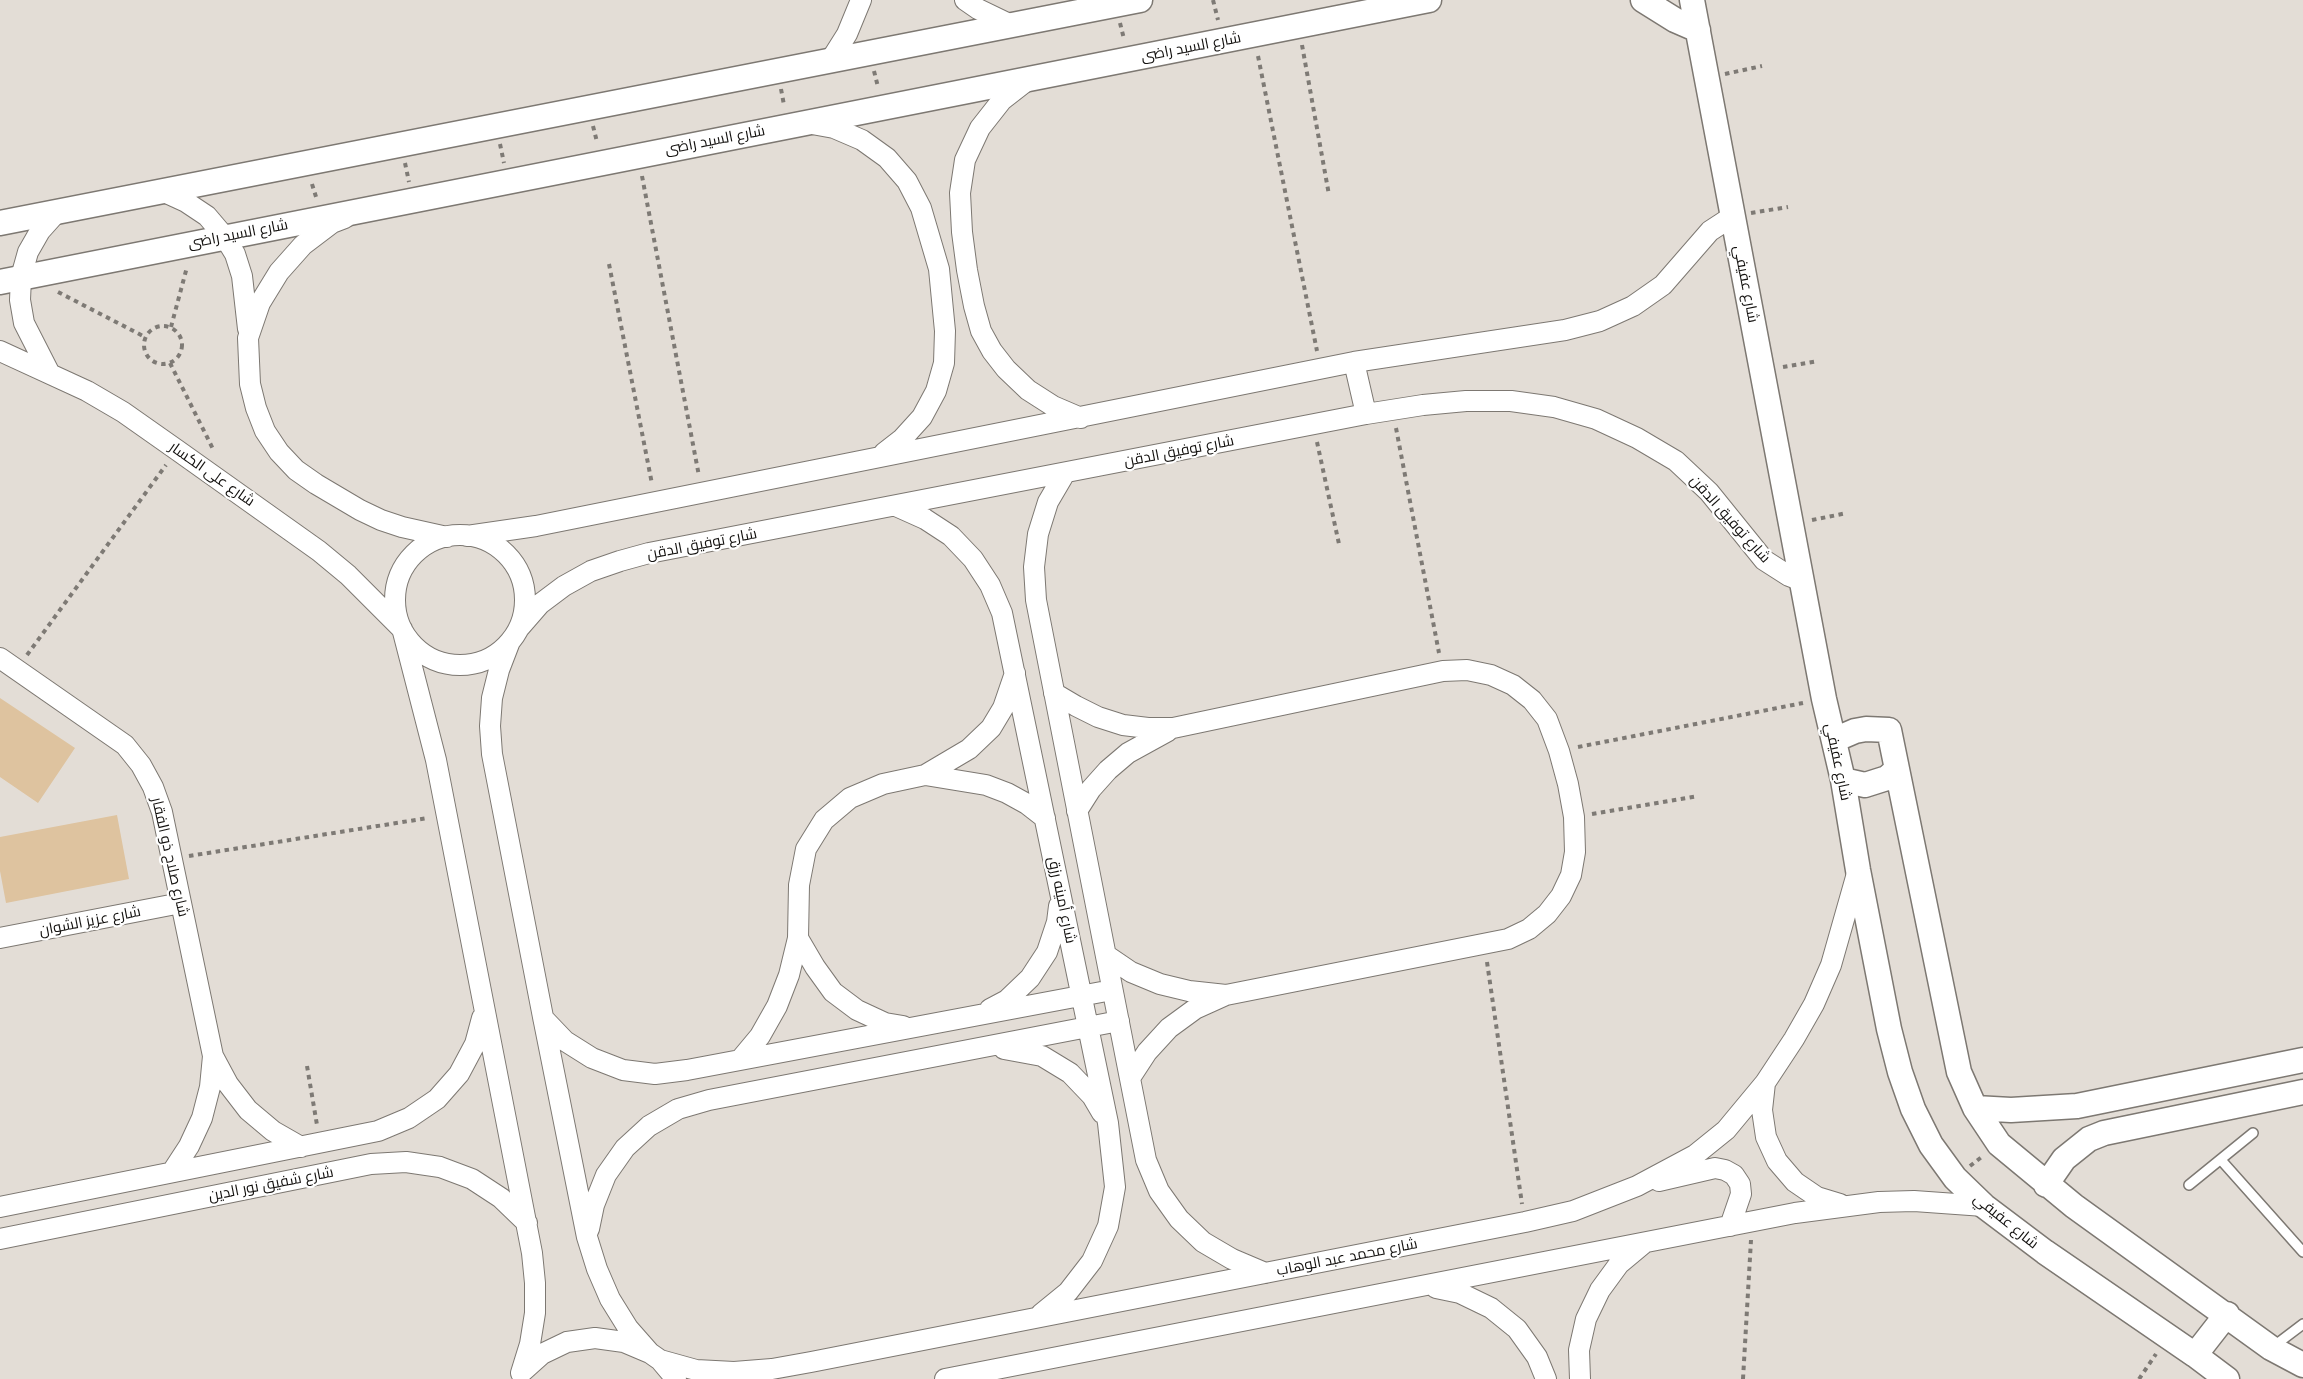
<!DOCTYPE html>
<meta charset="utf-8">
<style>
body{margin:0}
canvas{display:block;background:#e3ddd6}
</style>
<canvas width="2303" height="1379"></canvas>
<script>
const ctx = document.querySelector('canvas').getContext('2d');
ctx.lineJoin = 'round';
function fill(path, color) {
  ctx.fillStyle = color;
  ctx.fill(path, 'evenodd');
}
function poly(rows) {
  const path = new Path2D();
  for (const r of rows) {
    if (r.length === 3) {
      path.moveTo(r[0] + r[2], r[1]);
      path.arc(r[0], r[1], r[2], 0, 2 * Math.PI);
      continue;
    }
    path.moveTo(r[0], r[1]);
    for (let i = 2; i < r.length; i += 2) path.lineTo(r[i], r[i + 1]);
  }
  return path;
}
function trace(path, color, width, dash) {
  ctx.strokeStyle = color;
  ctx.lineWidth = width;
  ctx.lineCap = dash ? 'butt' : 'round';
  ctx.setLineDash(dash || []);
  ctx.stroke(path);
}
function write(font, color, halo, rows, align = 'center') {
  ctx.font = font + ' "Public Sans",Cairo,sans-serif';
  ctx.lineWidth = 4.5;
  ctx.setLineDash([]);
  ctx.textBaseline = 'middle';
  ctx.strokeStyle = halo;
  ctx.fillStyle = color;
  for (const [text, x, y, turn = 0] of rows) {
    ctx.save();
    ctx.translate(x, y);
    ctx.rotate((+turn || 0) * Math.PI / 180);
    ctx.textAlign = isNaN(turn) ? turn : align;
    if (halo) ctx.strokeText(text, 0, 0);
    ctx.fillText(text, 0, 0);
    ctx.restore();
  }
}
fill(poly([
 [0,698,75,748,38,803,0,777],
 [117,815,129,879,6,903,0,871,0,837]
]), '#dec39f');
const service = poly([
 [2221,1160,2303,1252],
 [2189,1185,2253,1133],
 [2274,1346,2303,1324]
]);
const minor = poly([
 [965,0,978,9,1011,25],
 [830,61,847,34,861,0],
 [1029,79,1002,100,980,128,965,160,960,193,962,232,967,270,974,306,981,331,992,351,1006,369,1028,390,1053,406,1081,418],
 [812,124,834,128,862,140,887,158,907,181,921,208,939,269,945,331,944,363,936,391,922,417,902,439,884,453],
 [162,191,186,202,207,216,224,236,235,254,242,276,248,329],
 [345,218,332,223,303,245,279,272,260,303,248,338,250,384,256,408,265,431,279,452,296,470,316,484,360,510,381,520,402,527,447,537],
 [0,351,87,391,123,412,177,450,319,551,348,575,402,629],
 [1354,362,1366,414],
 [49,372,24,323,20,300,21,277,28,252,40,231,57,212],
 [1065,473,1048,502,1038,534,1034,567,1036,600,1146,1160,1159,1191,1179,1219,1203,1242,1232,1259,1265,1273],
 [896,506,925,519,951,536,973,559,990,585,1002,613,1108,1123,1115,1187,1108,1226,1092,1261,1068,1292,1041,1314],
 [460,600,65],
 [467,536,536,526,1354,362,1565,330,1600,321,1633,306,1663,285,1710,231,1733,216],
 [520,627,540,604,564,586,591,571,620,561,649,553,1366,414,1423,405,1466,401,1511,401,1554,407,1596,419,1637,438,1676,461,1709,492,1764,560,1789,576,1802,581],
 [403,632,436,760,532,1253,535,1283,535,1313,530,1344,521,1373],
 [509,644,499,670,492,698,490,726,492,754,543,1017,587,1237,597,1269,610,1299,628,1328,650,1353],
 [0,658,125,745,141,765,153,787,162,812,213,1056,210,1087,202,1118,189,1146,172,1172],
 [1054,693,1076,706,1098,717,1123,725,1148,728,1173,728,1443,671,1467,670,1491,675,1513,685,1532,700,1547,719,1559,751,1568,784,1574,817,1575,852,1571,875,1561,896,1547,914,1529,929,1508,939,1226,995,1195,1009,1169,1028,1147,1052,1130,1078],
 [925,775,986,785,1007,793,1027,804,1045,818],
 [1077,811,1091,789,1108,770,1128,753,1168,731],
 [0,938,181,903],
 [798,938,815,967,833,992,857,1010,885,1023,903,1026],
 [1106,955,1131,972,1160,984,1189,991,1226,995],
 [990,1009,1007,1000,1030,978,1047,952,1057,922,1059,906],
 [543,1018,565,1041,592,1058,623,1070,655,1074,687,1070,1112,990],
 [1004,1049,1042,1056,1070,1073,1092,1096,1102,1113],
 [213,1056,228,1084,248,1110,273,1131,301,1147],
 [740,1060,760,1036,777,1006,789,975,798,938,799,885,806,849,824,820,850,798,883,784,925,775,969,749,991,728,1003,708,1015,673],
 [1765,1083,1762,1110,1766,1137,1777,1161,1795,1182,1817,1197,1840,1204],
 [1659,1181,1715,1168,1725,1170,1734,1175,1740,1184,1741,1194,1730,1226],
 [0,1207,378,1131,409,1118,437,1099,459,1074,475,1044,482,1018],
 [589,1229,594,1205,606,1175,625,1148,649,1126,678,1109,709,1100,1119,1021],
 [0,1239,371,1164,406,1162,440,1167,472,1179,501,1198,527,1223],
 [1436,1288,1460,1293,1491,1308,1517,1329,1537,1357,1546,1379],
 [660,1360,696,1370,734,1372,772,1369,811,1362,1525,1222,1573,1211,1637,1186,1695,1155,1726,1130,1765,1083,1794,1039,1814,1004,1831,965,1858,870],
 [522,1372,542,1354,567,1342,595,1338,624,1342,650,1353,660,1360,676,1379],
 [945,1379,1795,1213,1879,1202,1914,1201,1984,1206],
 [1580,1379,1579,1350,1586,1319,1600,1290,1619,1264,1643,1244]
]);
const tertiary = poly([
 [1643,0,1675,20,1698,30],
 [1692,0,1791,524,1824,699,1843,780,1858,870,1889,1029,1900,1072,1913,1109,1931,1145,1955,1178,1984,1206,2045,1252,2195,1355,2227,1379],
 [0,223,1140,0],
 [0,282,1429,0],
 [1834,740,1855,731,1866,729,1889,730,1959,1072,1975,1108,1999,1144,2074,1206,2271,1348,2303,1365],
 [1843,780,1865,785,1887,778,1896,770],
 [1975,1108,2011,1110,2077,1106,2303,1060],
 [2046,1185,2064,1159,2089,1139,2104,1133,2303,1092],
 [2195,1355,2227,1314]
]);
trace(service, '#7d7872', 12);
trace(minor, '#7d7872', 22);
trace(tertiary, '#7d7872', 27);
trace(poly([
 [1213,0,1218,20],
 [1120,23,1124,39],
 [1302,45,1329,195],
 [1258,56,1317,351],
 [874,71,878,87],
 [1725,74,1762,66],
 [781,89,784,105],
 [593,126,597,142],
 [500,144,504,163],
 [405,163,409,182],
 [642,176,699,476],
 [312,184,317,200],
 [1751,213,1788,207],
 [609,264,652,484],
 [58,292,145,337],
 [163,345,19],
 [171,327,187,267],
 [170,363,214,451],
 [1783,367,1818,361],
 [1396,428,1439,653],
 [1317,442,1339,544],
 [1812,520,1847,513],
 [27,655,166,465],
 [1578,747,1803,703],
 [1592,814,1698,796],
 [189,856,428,818],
 [1487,962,1522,1204],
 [307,1066,317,1125],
 [1970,1166,1983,1156],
 [1743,1379,1751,1240],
 [2139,1379,2156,1354]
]), '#7e7a75', 4, [4.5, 4.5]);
trace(service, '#fff', 9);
trace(minor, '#fff', 20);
trace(tertiary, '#fff', 24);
write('15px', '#12100e', '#fff', [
 ["شارع السيد راضى",1191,47,-11],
 ["شارع السيد راضى",715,140,-11],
 ["شارع السيد راضى",238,234,-11],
 ["شارع عفيفي",1746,284,79],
 ["شارع توفيق الدقن",1179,451,-11],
 ["شارع على الكسار",212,474,35],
 ["شارع توفيق الدقن",1730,519,48],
 ["شارع توفيق الدقن",702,544,-11],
 ["شارع عفيفي",1838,762,78],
 ["شارع صلاح ذو الفقار",170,857,77],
 ["شارع أمينه رزق",1062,900,78],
 ["شارع عزيز الشوان",90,921,-11],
 ["شارع شفيق نور الدين",271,1184,-11],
 ["شارع عفيفي",2006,1221,39],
 ["شارع محمد عبد الوهاب",1347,1257,-11]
]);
</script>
